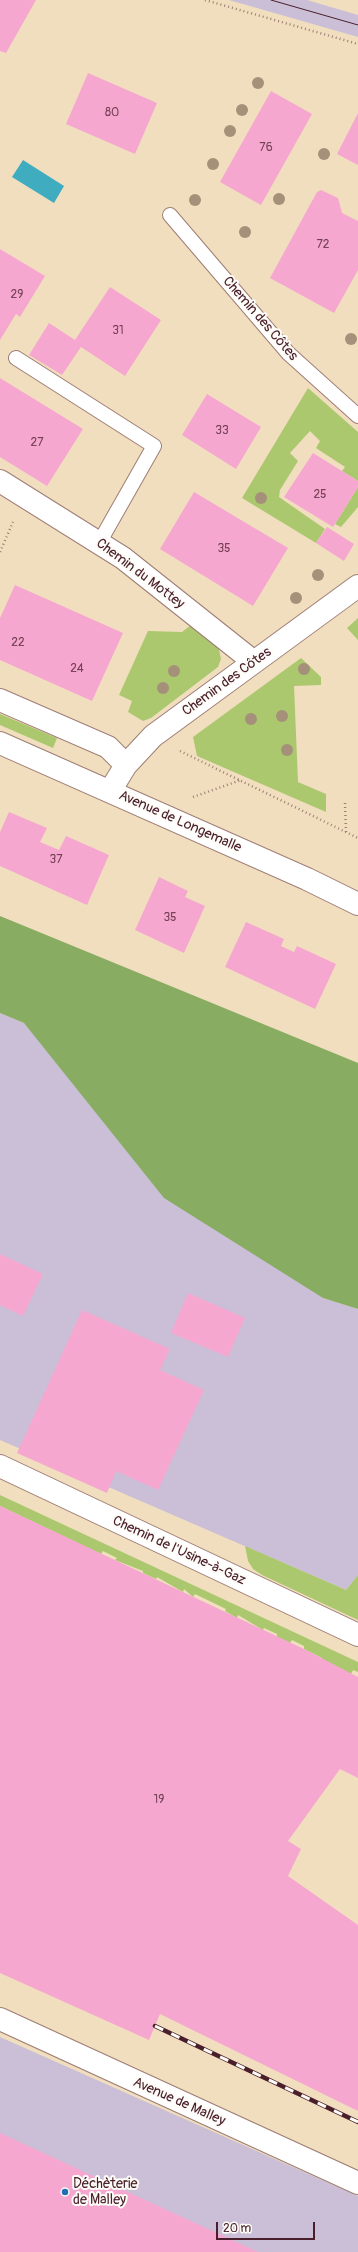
<!DOCTYPE html>
<meta charset="utf-8">
<style>
body{margin:0}
#map{position:relative;width:358px;height:2252px;overflow:hidden;background:#f1debf;font-family:Pangolin,sans-serif}
canvas{display:block}
.scale{position:absolute;left:216px;top:2222px;width:99px;height:18px;box-sizing:border-box;border:2px solid #4a1f2b;border-top:0;padding-left:5px;font-size:12px;line-height:14px;white-space:nowrap;color:#4a1f2b;-webkit-text-stroke:3px #fdfcf7;paint-order:stroke}
</style>
<div id="map">
<canvas width="358" height="2252"></canvas>
<div class="scale">20 m</div>
</div>
<script>
const ctx = document.querySelector('canvas').getContext('2d');
ctx.lineJoin = 'round';
function fill(path, color) {
  ctx.fillStyle = color;
  ctx.fill(path, 'evenodd');
}
function poly(rows) {
  const path = new Path2D();
  for (const r of rows) {
    path.moveTo(r[0], r[1]);
    for (let i = 2; i < r.length; i += 2) path.lineTo(r[i], r[i + 1]);
  }
  return path;
}
function trace(path, color, width, dash) {
  ctx.strokeStyle = color;
  ctx.lineWidth = width;
  ctx.lineCap = dash ? 'butt' : 'round';
  ctx.setLineDash(dash || []);
  ctx.stroke(path);
}
function write(font, color, halo, rows, align = 'center') {
  ctx.font = font + ' Pangolin,sans-serif';
  ctx.lineWidth = 4;
  ctx.setLineDash([]);
  ctx.textBaseline = 'middle';
  ctx.strokeStyle = halo;
  ctx.fillStyle = color;
  for (const [text, x, y, turn = 0] of rows) {
    ctx.save();
    ctx.translate(x, y);
    ctx.rotate((+turn || 0) * Math.PI / 180);
    ctx.textAlign = isNaN(turn) ? turn : align;
    if (halo) ctx.strokeText(text, 0, 0);
    ctx.fillText(text, 0, 0);
    ctx.restore();
  }
}
fill(poly([
 [229,0,307,0,358,15,358,37],
 [0,1013,24,1023,323,1298,358,1309,358,1575,346,1590,0,1440],
 [0,2037,358,2196,358,2252,0,2252]
]), '#cabfd7');
fill(poly([
 [308,388,358,432,358,481,342,471,345,467,316,448,320,441,310,431,290,453,298,461,280,490,279,497,325,529,316,543,242,498],
 [358,487,358,507,341,527,335,524],
 [358,618,358,640,347,628],
 [191,625,218,645,221,659,218,667,151,718,143,721,128,712,132,701,119,695,148,631,182,632],
 [301,658,321,677,321,685,294,686,298,782,326,794,326,812,197,756,193,737],
 [0,714,57,738,53,748,0,725],
 [0,1495,358,1662,358,1672,353,1670,351,1674,323,1661,322,1658,304,1649,304,1646,292,1640,290,1643,277,1637,277,1634,264,1628,263,1630,238,1615,237,1618,225,1611,226,1609,195,1594,193,1597,184,1589,183,1592,157,1577,156,1579,143,1573,143,1571,115,1560,117,1558,103,1551,101,1554,0,1506],
 [245,1546,346,1590,358,1575,358,1620,262,1575,253,1569,248,1561]
]), '#abc86e');
fill(poly([
 [0,916,358,1063,358,1309,323,1298,164,1198,24,1023,0,1013]
]), '#88ac61');
fill(poly([
 [23,160,64,186,54,203,12,177]
]), '#40acbf');
fill(poly([
 [0,0,36,0,6,53,0,51],
 [88,73,157,103,135,154,66,124],
 [271,91,312,114,261,205,220,182],
 [358,113,358,165,337,154],
 [321,190,338,198,342,213,358,221,358,270,334,313,270,278,317,192],
 [0,249,45,276,20,317,16,314,0,340],
 [110,287,161,320,125,376,81,347,62,375,29,355,49,323,75,340],
 [0,378,83,429,47,486,0,457],
 [207,394,261,427,236,469,182,435],
 [313,453,358,481,358,487,333,527,284,497],
 [194,492,288,548,253,606,160,549],
 [327,527,354,544,344,561,316,543],
 [15,585,123,633,92,701,0,660,0,618],
 [9,812,47,828,40,842,59,850,66,836,109,855,87,905,0,866,0,832],
 [159,877,188,891,185,897,205,906,184,953,135,930],
 [246,922,284,939,281,946,294,952,297,946,336,964,315,1009,225,967],
 [0,1254,43,1274,23,1316,0,1305],
 [188,1293,245,1318,228,1357,171,1333],
 [82,1310,170,1349,160,1370,204,1390,158,1490,116,1471,107,1493,17,1453],
 [0,1506,304,1649,358,1677,358,1778,340,1769,288,1841,301,1849,288,1876,358,1925,358,2111,160,2014,149,2040,0,1973],
 [0,2133,258,2252,0,2252]
]), '#f6a7cf');
const lane = poly([
 [170,215,288,353,358,416],
 [16,358,154,446,99,543]
]);
const street = poly([
 [0,481,123,558,254,662],
 [0,700,108,747,126,765],
 [110,791,126,765,153,736,358,586],
 [0,1466,358,1635],
 [0,2019,358,2183]
]);
const secondary = poly([
 [0,743,307,879,358,904]
]);
trace(lane, '#9e7e75', 16);
trace(street, '#9e7e75', 24);
trace(secondary, '#9e7e75', 24);
trace(poly([
 [205,0,358,44],
 [0,552,13,522],
 [180,751,358,838],
 [193,797,241,780],
 [345,803,346,832]
]), '#9e7e75', 2.5, [1, 3]);
trace(lane, '#fff', 14);
trace(street, '#fff', 22);
trace(secondary, '#fff', 22);
trace(poly([
 [271,0,358,25]
]), '#4a1f2b', 1);
const rail = poly([
 [155,2026,358,2122]
]);
trace(rail, '#4a1f2b', 4.5);
trace(rail, '#fdfcf7', 3, [9]);
ctx.fillStyle = '#a59179';
for (const [x, y] of [
 [258,83],
 [242,110],
 [230,131],
 [324,154],
 [213,164],
 [279,199],
 [195,200],
 [245,232],
 [351,339],
 [261,498],
 [318,575],
 [296,598],
 [304,669],
 [174,671],
 [163,688],
 [282,716],
 [251,719],
 [287,750]
]) {
  ctx.beginPath();
  ctx.arc(x, y, 6, 0, 2 * Math.PI);
  ctx.fill();
}
for (const [x, y, r, color] of [
 [65,2192,4,"#1f6fb2"]
]) {
  const dot = new Path2D();
  dot.arc(x, y, r, 0, 2 * Math.PI);
  ctx.fillStyle = color;
  ctx.fill(dot);
  trace(dot, '#fdfcf7', 1.5);
}
write('12px', '#754154', null, [
 ["80",112,113],
 ["76",266,148],
 ["72",323,245],
 ["29",17,295],
 ["31",118,331],
 ["33",222,431],
 ["27",37,443],
 ["25",320,495],
 ["35",224,549],
 ["22",18,643],
 ["24",77,669],
 ["37",56,860],
 ["35",170,918],
 ["19",159,1800]
]);
write('14px', '#4a1f2b', '#fdfcf7', [
 ["Chemin des Côtes",260,319,49],
 ["Chemin du Mottey",140,574,37],
 ["Chemin des Côtes",227,682,-36],
 ["Avenue de Longemalle",180,822,24],
 ["Chemin de l'Usine-à-Gaz",179,1551,25],
 ["Avenue de Malley",179,2102,24]
]);
write('14px', '#4a1f2b', '#fdfcf7', [
 ["Déchèterie",73,2184],
 ["de Malley",73,2200]
], 'left');
</script>
